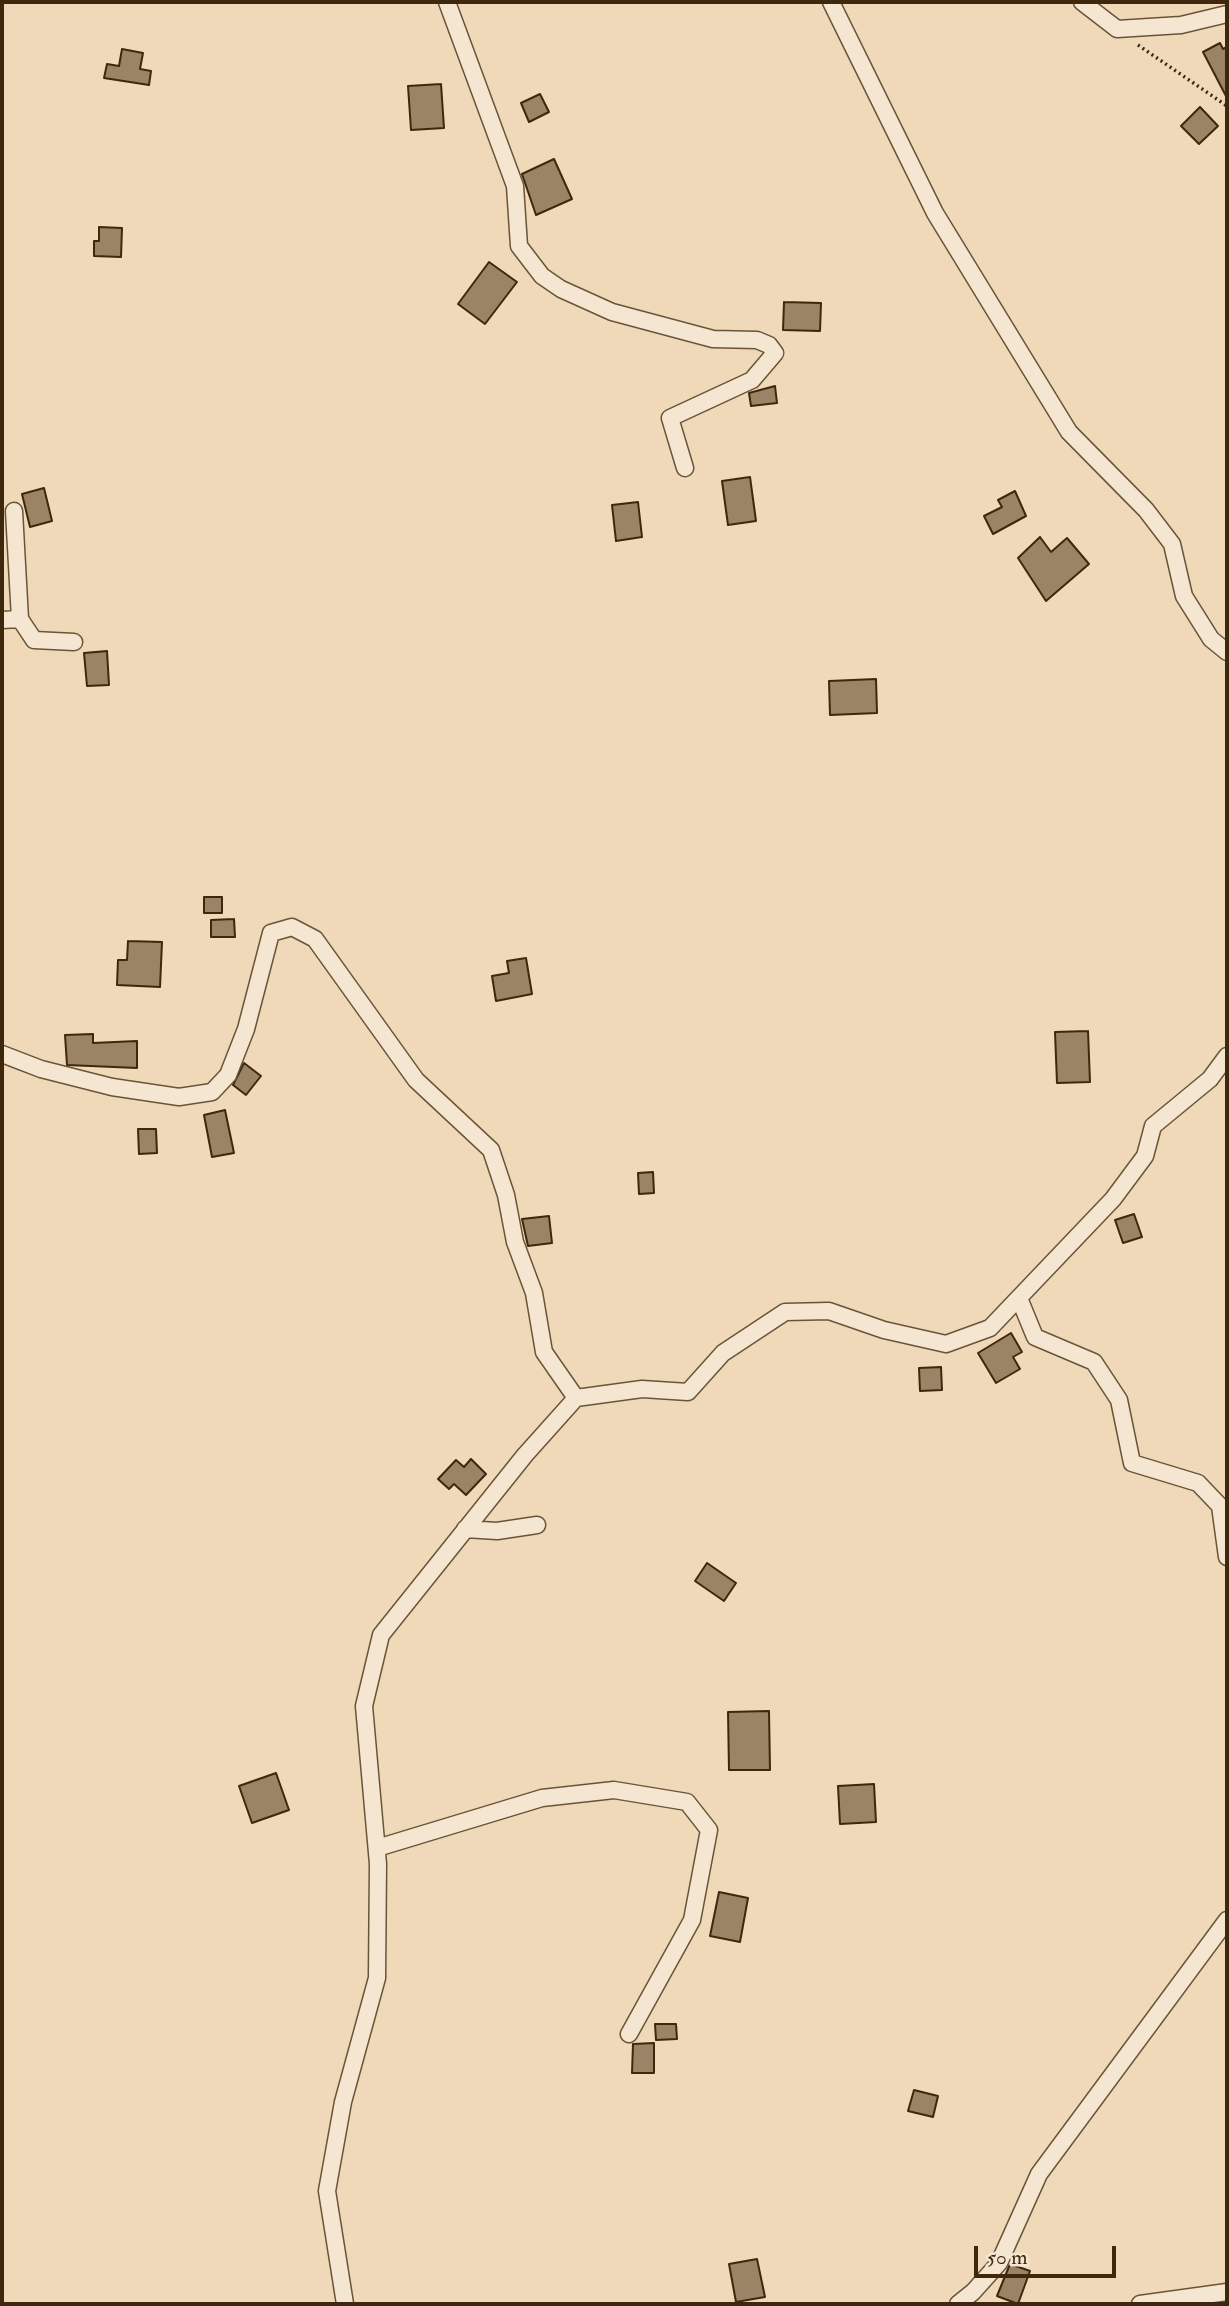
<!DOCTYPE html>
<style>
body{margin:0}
#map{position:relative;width:1229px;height:2306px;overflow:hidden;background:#f0d9b8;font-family:"IM FELL Double Pica",serif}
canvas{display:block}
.frame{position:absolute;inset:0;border:4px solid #3e270c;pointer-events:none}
.scale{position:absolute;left:974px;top:2246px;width:142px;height:32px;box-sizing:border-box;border:4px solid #3e270c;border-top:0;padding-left:9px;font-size:21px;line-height:24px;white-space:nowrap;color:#3e270c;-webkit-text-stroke:5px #f5e6d1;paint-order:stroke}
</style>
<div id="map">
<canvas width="1229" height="2306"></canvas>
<div class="frame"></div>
<div class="scale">50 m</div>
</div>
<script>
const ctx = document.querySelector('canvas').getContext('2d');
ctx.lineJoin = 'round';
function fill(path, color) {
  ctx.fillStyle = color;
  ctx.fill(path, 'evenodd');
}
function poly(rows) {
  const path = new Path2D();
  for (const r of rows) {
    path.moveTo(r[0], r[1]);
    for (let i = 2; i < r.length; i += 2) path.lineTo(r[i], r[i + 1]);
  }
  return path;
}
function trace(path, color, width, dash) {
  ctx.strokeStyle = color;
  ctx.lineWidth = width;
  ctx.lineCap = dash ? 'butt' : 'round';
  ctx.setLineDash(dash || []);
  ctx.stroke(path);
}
const building = poly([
 [1220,43,1223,49,1227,47,1227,98,1203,52,1220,43],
 [122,49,143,53,140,69,151,71,149,85,104,78,107,64,119,66,122,49],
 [441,84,444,128,411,130,408,86,441,84],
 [540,94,549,112,529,122,521,103,540,94],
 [1200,107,1218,126,1199,144,1181,126,1200,107],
 [554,159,572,199,536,215,522,174,554,159],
 [99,227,122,228,121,257,94,256,94,241,99,241,99,227],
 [489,262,517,282,485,324,458,304,489,262],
 [784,302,821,303,820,331,783,330,784,302],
 [775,386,777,403,751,406,749,393,775,386],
 [750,477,756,521,728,525,722,481,750,477],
 [44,488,52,521,30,527,22,494,44,488],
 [1015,491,1026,516,993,534,984,516,1002,507,998,500,1015,491],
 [638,502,642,537,616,541,612,505,638,502],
 [1040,537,1051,552,1067,538,1089,564,1046,601,1018,558,1040,537],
 [107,651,109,685,87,686,84,653,107,651],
 [876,679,877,713,830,715,829,681,876,679],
 [204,897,222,897,222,913,204,913,204,897],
 [234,919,235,937,211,937,211,920,234,919],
 [128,941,162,942,160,987,117,985,118,960,127,960,128,941],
 [526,958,532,994,496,1001,492,976,509,973,507,961,526,958],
 [1088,1031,1090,1082,1057,1083,1055,1032,1088,1031],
 [93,1034,93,1043,137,1041,137,1068,67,1065,65,1035,93,1034],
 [244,1063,261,1076,246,1095,233,1085,244,1063],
 [225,1110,234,1153,212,1157,204,1115,225,1110],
 [138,1129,156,1129,157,1153,139,1154,138,1129],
 [653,1172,654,1193,639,1194,638,1173,653,1172],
 [1134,1214,1142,1237,1123,1243,1115,1220,1134,1214],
 [549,1216,552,1243,528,1246,522,1219,549,1216],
 [1011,1333,1022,1352,1013,1357,1020,1369,996,1383,978,1353,1011,1333],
 [941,1367,942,1390,920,1391,919,1368,941,1367],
 [471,1459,486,1474,466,1495,454,1484,449,1489,438,1479,456,1460,464,1467,471,1459],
 [707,1563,736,1583,724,1601,695,1581,707,1563],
 [769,1711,770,1770,729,1770,728,1712,769,1711],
 [276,1773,289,1810,252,1823,239,1786,276,1773],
 [874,1784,876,1822,840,1824,838,1786,874,1784],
 [719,1892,748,1898,740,1942,710,1936,719,1892],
 [655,2024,676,2024,677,2039,656,2040,655,2024],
 [654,2043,654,2073,632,2073,633,2044,654,2043],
 [914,2090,938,2096,933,2117,908,2111,914,2090],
 [757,2259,765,2297,736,2302,729,2264,757,2259],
 [1010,2264,1030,2271,1018,2304,997,2296,1010,2264]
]);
fill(building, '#9b8465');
trace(building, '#3e270c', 2);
const street = poly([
 [447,2,515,186,519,246,542,276,561,289,612,312,713,339,757,340,769,345,775,353,752,380,670,418,685,468],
 [831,2,935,213,1069,432,1146,510,1172,544,1184,596,1211,639,1227,652],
 [1082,2,1117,29,1181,25,1227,14],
 [20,619,34,640,74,642],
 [2,620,20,619,14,511],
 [2,1054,41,1069,112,1087,179,1097,212,1092,228,1075,246,1029,271,933,292,927,315,939,416,1080,491,1150,506,1195,515,1242,534,1293,544,1352,576,1398],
 [1019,1298,1035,1337,1094,1362,1119,1400,1132,1463,1198,1483,1220,1506,1227,1557],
 [465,1529,497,1531,537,1525],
 [377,1848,542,1798,614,1790,687,1802,709,1830,692,1920,629,2034],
 [345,2304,327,2191,343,2102,377,1978,378,1864,364,1706,381,1635,525,1455,576,1398,642,1389,688,1392,723,1353,785,1312,829,1311,884,1330,946,1344,990,1328,1113,1199,1145,1156,1153,1126,1210,1079,1227,1056],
 [958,2304,973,2292,999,2263,1039,2174,1227,1920],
 [1140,2304,1227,2292]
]);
trace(street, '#6a5437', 19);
trace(poly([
 [1138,45,1227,106]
]), '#3e270c', 3.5, [2, 3.5]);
trace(street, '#f5e6d1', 16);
</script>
